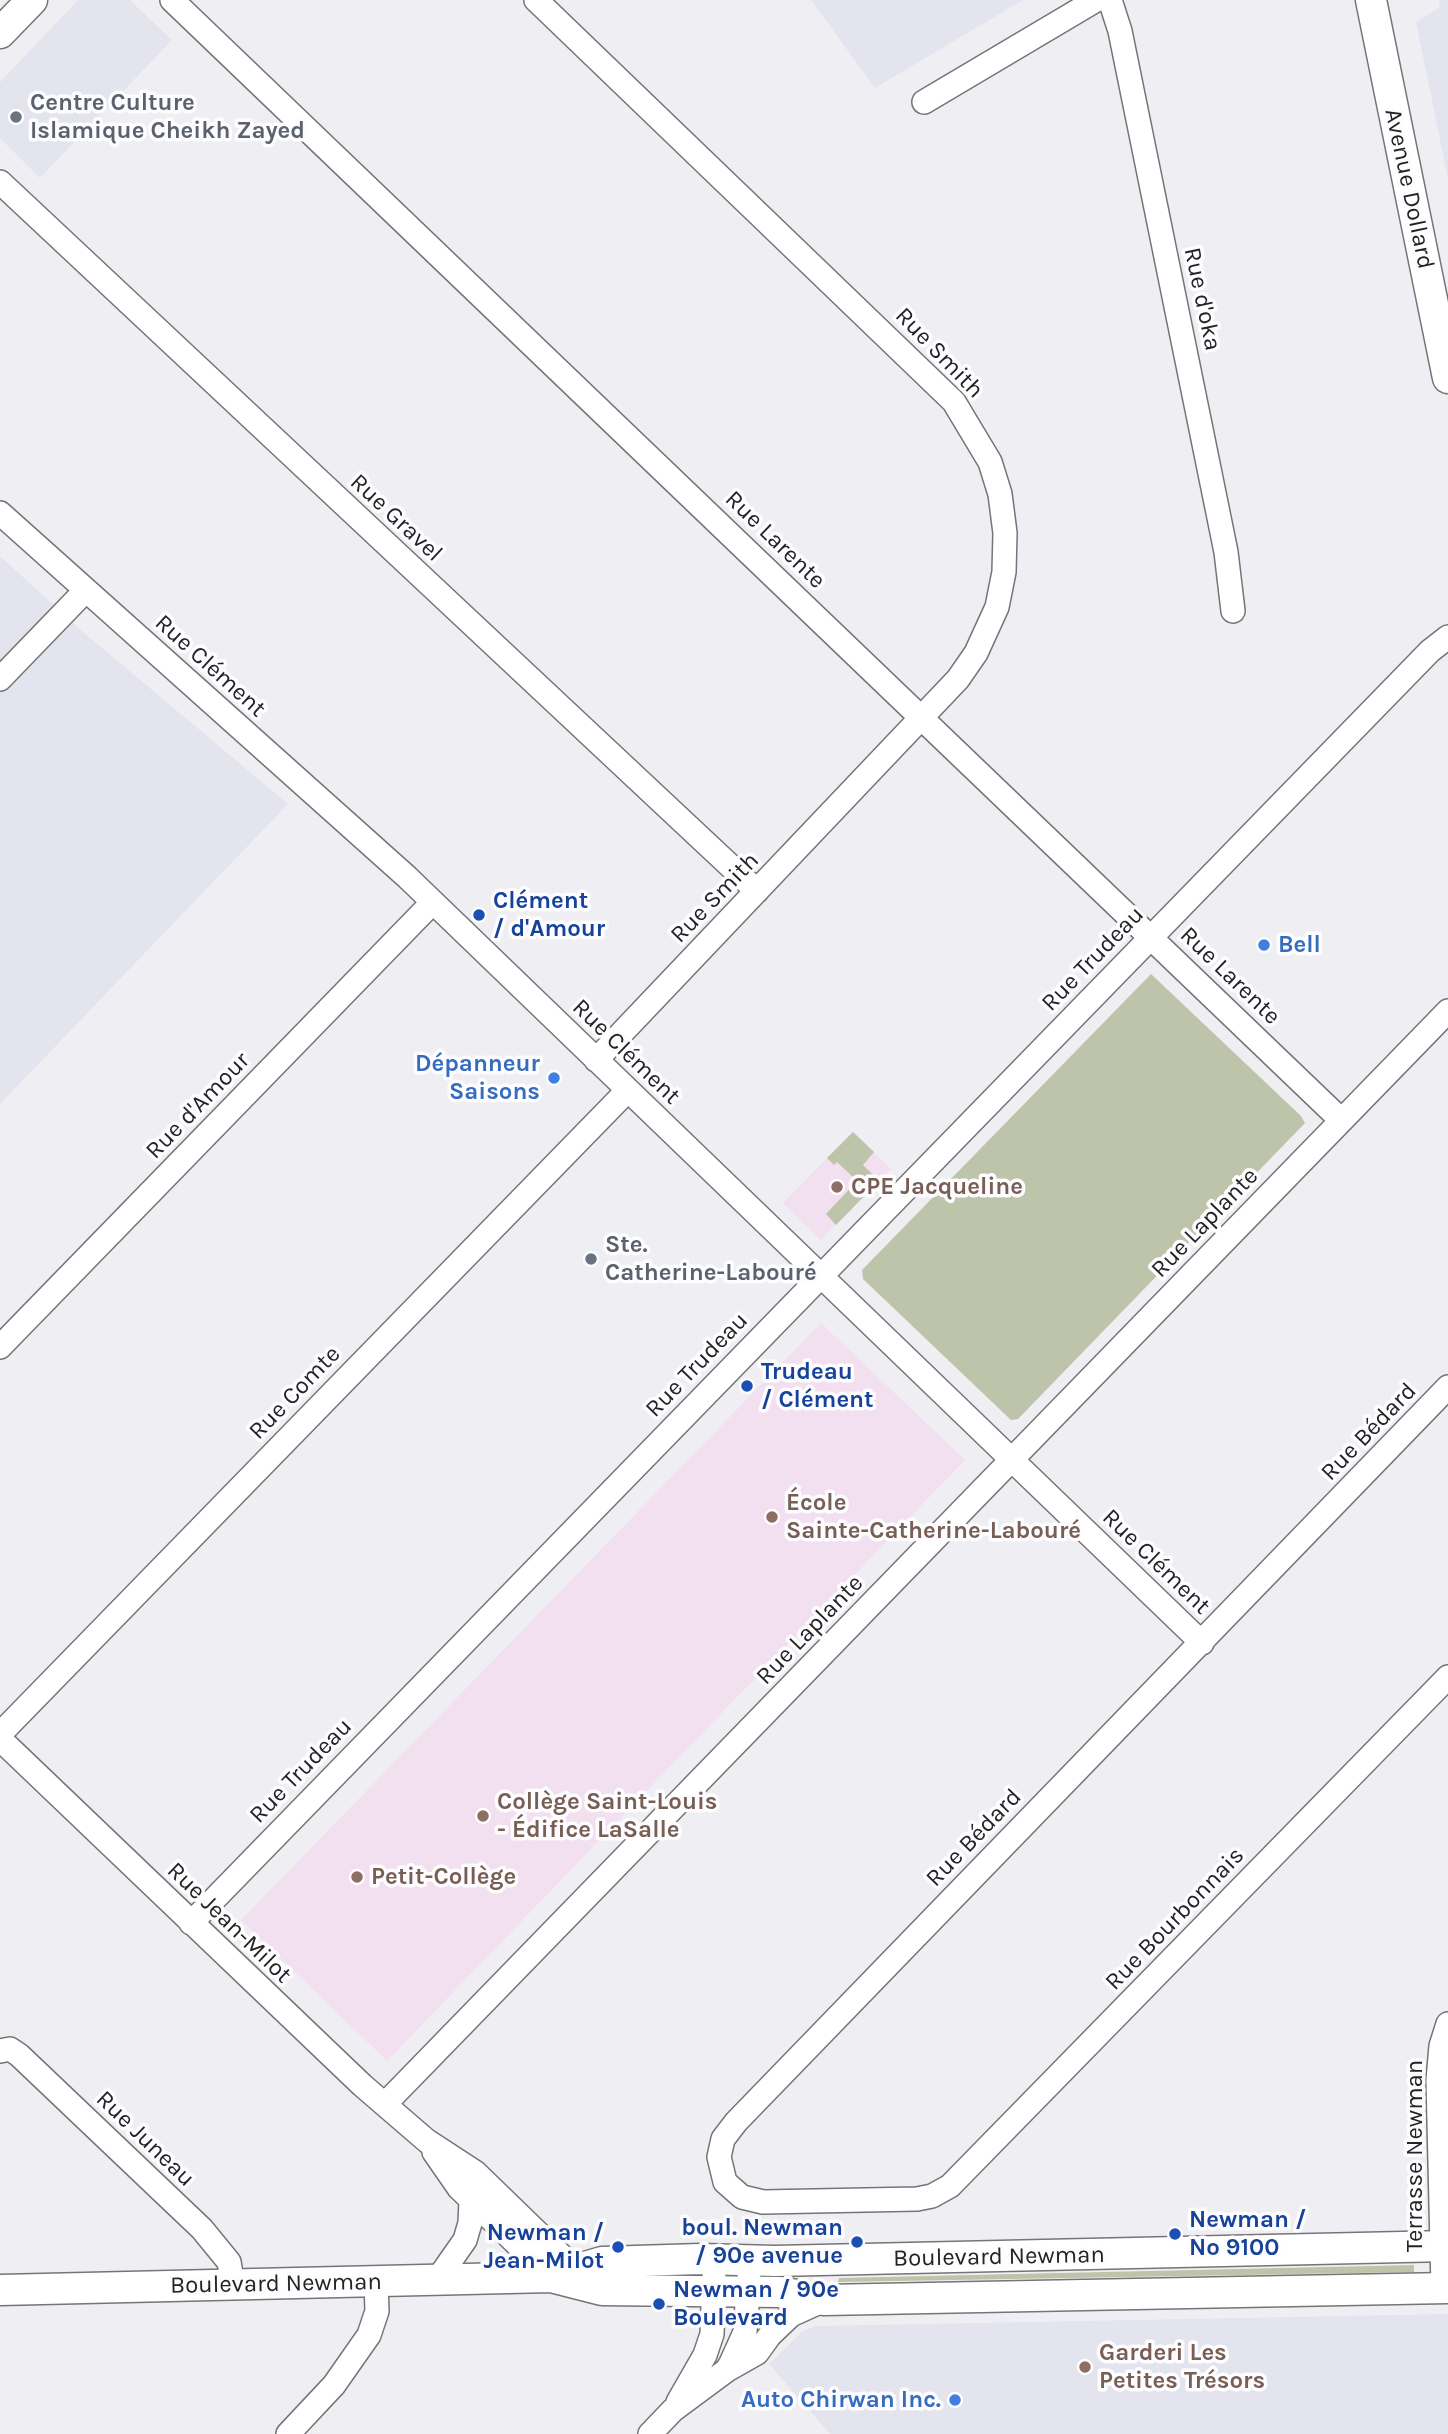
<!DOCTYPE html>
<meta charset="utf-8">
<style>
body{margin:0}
canvas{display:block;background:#efeff3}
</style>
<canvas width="1448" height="2434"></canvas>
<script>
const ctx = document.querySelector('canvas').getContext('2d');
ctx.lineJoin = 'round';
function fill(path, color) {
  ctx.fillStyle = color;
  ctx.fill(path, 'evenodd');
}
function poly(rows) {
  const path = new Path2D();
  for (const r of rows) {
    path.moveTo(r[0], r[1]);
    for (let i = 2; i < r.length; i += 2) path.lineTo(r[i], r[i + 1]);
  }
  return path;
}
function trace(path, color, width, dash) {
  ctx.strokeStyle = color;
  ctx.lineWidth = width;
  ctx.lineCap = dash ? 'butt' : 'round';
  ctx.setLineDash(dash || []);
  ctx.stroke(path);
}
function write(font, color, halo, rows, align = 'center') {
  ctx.font = font + ' Karla,sans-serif';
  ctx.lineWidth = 7;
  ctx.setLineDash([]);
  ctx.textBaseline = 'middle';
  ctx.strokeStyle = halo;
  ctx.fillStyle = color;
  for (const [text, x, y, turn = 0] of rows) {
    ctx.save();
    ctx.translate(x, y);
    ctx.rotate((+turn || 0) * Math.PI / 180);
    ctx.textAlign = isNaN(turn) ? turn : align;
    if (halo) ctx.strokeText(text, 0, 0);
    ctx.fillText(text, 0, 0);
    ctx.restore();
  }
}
fill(poly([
 [78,0,130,0,172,40,40,178,0,138,0,82],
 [811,0,1023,0,875,88],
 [1439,0,1448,0,1448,179,1416,22,1440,7],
 [0,556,82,631,288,804,0,1104],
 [1448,2314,1448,2434,830,2434,769,2364,803,2331,816,2326]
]), '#e4e4ef');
fill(poly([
 [853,1132,891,1169,821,1240,783,1203],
 [821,1323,965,1460,387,2061,241,1920]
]), '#f2dfef');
fill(poly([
 [1151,974,1301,1116,1305,1123,1018,1419,1011,1420,863,1279,862,1270],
 [853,1132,874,1152,863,1165,879,1181,836,1225,826,1214,857,1181,837,1162,834,1165,827,1158],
 [1414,2265,1414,2272,838,2282,839,2278]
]), '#bec4a9');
const minor = poly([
 [172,0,1341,1120],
 [536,0,954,402,990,462,1000,494,1005,533,1004,572,997,607,976,653,958,679,596,1060],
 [1110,0,1120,31,1226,552,1233,611],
 [924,102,1096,0],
 [0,182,757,891],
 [0,513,407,877,1202,1643],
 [0,679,86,590],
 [0,1347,433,902],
 [1448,1387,736,2122,723,2139,719,2157,725,2182,742,2197,763,2202,917,2199,932,2196,950,2186,1448,1677],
 [0,1734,628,1090],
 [0,1739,362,2085,427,2141,476,2173,577,2271],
 [191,1923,1430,651,1448,637],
 [0,2051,10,2049,19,2055,202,2229,229,2262,233,2285],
 [385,2104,1448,1011],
 [434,2152,459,2188,551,2277],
 [437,2280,465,2240,470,2223,471,2200],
 [1443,2288,1438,2080,1441,2046,1448,2024],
 [727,2370,757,2353,770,2335,791,2315,824,2300],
 [678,2402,705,2355,712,2334,714,2277],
 [288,2434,334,2385,369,2335,377,2311,376,2282],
 [650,2434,673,2410,727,2370,731,2363,745,2332,749,2278]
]);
const major = poly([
 [1371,0,1448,378],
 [0,33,32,0],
 [555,2278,602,2290,780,2292,824,2300,1448,2288],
 [0,2290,551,2277,602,2262,701,2259,775,2261,1448,2246]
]);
trace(minor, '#757578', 26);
trace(major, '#757578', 33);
trace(minor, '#fff', 23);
trace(major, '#fff', 30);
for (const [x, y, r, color] of [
 [16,117,7,"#6b7280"],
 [479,915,7,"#1a4fb4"],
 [1264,945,7,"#3f7fe0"],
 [554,1078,7,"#3f7fe0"],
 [837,1187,7,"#8d6e63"],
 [591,1259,7,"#6b7280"],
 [747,1386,7,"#1a4fb4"],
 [772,1517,7,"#8d6e63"],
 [483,1816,7,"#8d6e63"],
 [357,1877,7,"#8d6e63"],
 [1175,2234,7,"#1a4fb4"],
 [857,2242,7,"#1a4fb4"],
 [618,2247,7,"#1a4fb4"],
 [659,2304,7,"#1a4fb4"],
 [1085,2367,7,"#8d6e63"],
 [955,2400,7,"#3f7fe0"]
]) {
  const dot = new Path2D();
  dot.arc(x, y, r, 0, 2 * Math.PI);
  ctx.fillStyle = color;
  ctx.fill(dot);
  trace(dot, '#fdfdff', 2.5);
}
write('bold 24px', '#5b616d', '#fdfdff', [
 ["Centre Culture",30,103],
 ["Islamique Cheikh Zayed",30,131],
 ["Ste.",605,1245],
 ["Catherine-Labouré",605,1273]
], 'left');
write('24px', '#232324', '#fdfdff', [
 ["Avenue Dollard",1409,189,78],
 ["Rue d'oka",1202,299,78],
 ["Rue Smith",939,353,46],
 ["Rue Gravel",396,518,43],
 ["Rue Larente",775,540,44],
 ["Rue Clément",210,666,42],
 ["Rue Smith",715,898,-46],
 ["Rue Trudeau",1093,959,-46],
 ["Rue Larente",1230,976,44],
 ["Rue Clément",626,1052,44],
 ["Rue d'Amour",198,1106,-46],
 ["Rue Laplante",1205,1223,-46],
 ["Rue Trudeau",697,1365,-46],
 ["Rue Comte",295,1393,-46],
 ["Rue Bédard",1369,1432,-46],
 ["Rue Clément",1156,1562,44],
 ["Rue Laplante",810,1630,-46],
 ["Rue Trudeau",301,1771,-46],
 ["Rue Bédard",974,1838,-46],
 ["Rue Bourbonnais",1175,1919,-46],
 ["Rue Jean-Milot",229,1923,44],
 ["Rue Juneau",145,2139,44],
 ["Terrasse Newman",1415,2156,-90],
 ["Boulevard Newman",999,2257,-1],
 ["Boulevard Newman",276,2284,-1]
]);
write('bold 24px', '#164399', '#fdfdff', [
 ["Clément",493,901],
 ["/ d'Amour",493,929],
 ["Trudeau",761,1372],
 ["/ Clément",761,1400],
 ["Newman /",1189,2220],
 ["No 9100",1189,2248],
 ["boul. Newman",843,2228,"right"],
 ["/ 90e avenue",843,2256,"right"],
 ["Newman /",604,2233,"right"],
 ["Jean-Milot",604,2261,"right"],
 ["Newman / 90e",673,2290],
 ["Boulevard",673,2318]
], 'left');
write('bold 24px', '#366cbe', '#fdfdff', [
 ["Bell",1278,945,"left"],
 ["Dépanneur",540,1064],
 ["Saisons",540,1092],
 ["Auto Chirwan Inc.",941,2400]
], 'right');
write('bold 24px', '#785e54', '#fdfdff', [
 ["CPE Jacqueline",851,1187],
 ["École",786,1503],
 ["Sainte-Catherine-Labouré",786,1531],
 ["Collège Saint-Louis",497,1802],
 ["- Édifice LaSalle",497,1830],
 ["Petit-Collège",371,1877],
 ["Garderi Les",1099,2353],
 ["Petites Trésors",1099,2381]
], 'left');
</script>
